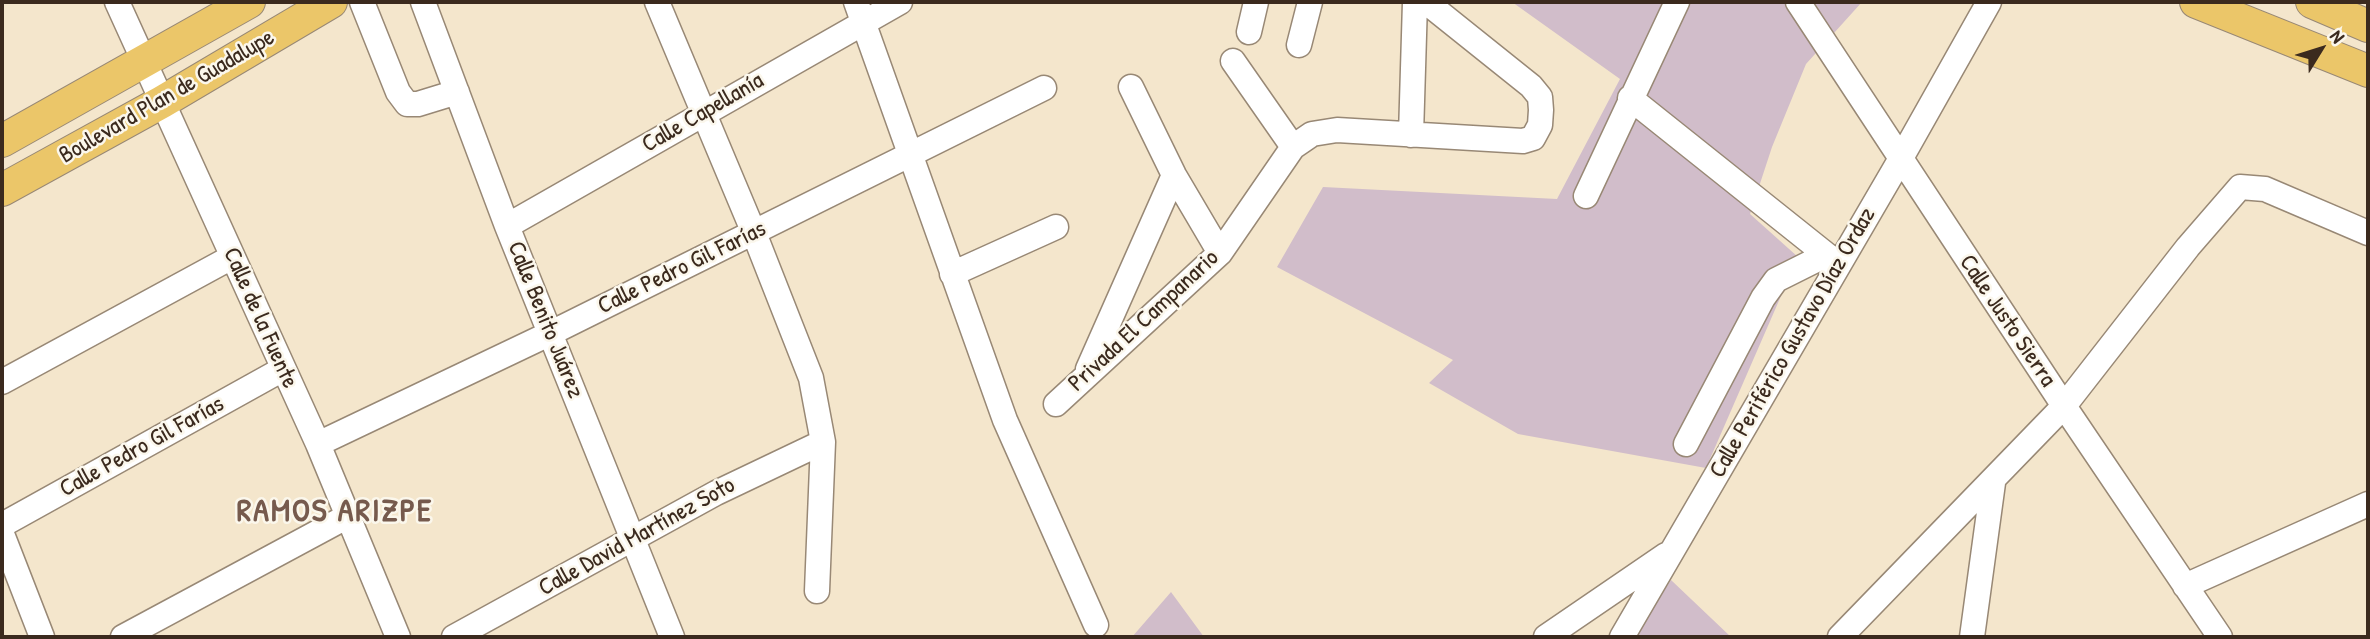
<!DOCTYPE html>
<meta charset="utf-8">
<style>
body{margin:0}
#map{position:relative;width:2370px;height:639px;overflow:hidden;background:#f4e6cc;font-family:"Patrick Hand",sans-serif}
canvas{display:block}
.frame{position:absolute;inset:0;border:4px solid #3b2a1e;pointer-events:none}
.north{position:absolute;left:2286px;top:14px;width:70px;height:70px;-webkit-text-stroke:5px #fbf7ec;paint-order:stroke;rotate:52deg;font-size:19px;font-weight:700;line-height:28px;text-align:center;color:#3b2a1e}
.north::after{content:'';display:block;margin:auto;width:24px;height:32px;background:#3b2a1e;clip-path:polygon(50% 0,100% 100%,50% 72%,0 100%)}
</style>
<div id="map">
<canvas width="2370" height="639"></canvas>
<div class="frame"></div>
<div class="north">N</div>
</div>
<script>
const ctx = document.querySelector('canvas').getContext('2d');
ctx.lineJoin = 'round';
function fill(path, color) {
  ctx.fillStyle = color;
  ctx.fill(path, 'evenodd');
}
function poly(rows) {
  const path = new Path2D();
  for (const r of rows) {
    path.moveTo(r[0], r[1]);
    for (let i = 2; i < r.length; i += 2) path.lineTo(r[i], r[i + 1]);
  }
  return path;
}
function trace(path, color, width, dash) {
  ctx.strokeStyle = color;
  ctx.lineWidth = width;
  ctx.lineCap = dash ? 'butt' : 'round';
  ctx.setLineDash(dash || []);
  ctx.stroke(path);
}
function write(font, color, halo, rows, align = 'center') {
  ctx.font = font + ' "Patrick Hand",sans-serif';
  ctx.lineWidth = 5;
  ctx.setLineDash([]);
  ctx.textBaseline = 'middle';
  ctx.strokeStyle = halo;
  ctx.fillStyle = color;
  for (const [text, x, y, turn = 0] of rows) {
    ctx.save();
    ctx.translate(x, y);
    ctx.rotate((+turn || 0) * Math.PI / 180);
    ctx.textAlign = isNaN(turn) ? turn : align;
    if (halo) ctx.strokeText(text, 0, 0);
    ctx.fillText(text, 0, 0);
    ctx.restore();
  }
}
fill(poly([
 [1512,2,1862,2,1806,64,1772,147,1750,214,1798,257,1706,468,1518,434,1429,383,1453,360,1277,267,1323,187,1557,199,1620,79],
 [1671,580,1731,637,1633,637],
 [1171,592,1204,637,1132,637]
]), '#d1bdca');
const minor = poly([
 [117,2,318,444,398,637],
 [362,2,398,92,407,104,418,104,457,92],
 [423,2,507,226,672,637],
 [657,2,754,233,811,378,823,442,817,591],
 [856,2,1005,420,1096,625],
 [1798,2,2064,406,2220,637],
 [1249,32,1256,2],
 [1299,45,1310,2],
 [1233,61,1293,147],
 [1131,87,1174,175,1220,253],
 [1630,98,1838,264],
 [1411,135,1415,2],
 [1586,196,1677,2],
 [507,226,900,2],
 [952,274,1056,227],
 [1088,369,1174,175],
 [2,382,232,257],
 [1056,404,1220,253,1293,147,1312,134,1337,130,1523,141,1533,138,1540,125,1541,110,1540,97,1531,86,1426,2],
 [318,444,551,333,1044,88],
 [1686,444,1763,298,1776,280,1826,255],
 [2,525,283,369],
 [2,534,42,637],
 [2185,586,2368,504],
 [123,637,348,516],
 [454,637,716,493,823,442],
 [1546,637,1666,555],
 [1622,637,1900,160,1989,2],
 [1840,637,2064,406,2188,247,2240,187,2265,189,2368,233],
 [1972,637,1993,483]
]);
const major = poly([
 [2196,2,2368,71],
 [2312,2,2368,26],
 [2,141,249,2],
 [2,190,162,102,331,2]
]);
trace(minor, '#988875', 27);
trace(major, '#988875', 34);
trace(minor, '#fff', 24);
trace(major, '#ebc669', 32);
write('24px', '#3b2a1e', '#fbf7ec', [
 ["Boulevard Plan de Guadalupe",167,97,-30],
 ["Calle Capellanía",703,113,-30],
 ["Calle Pedro Gil Farías",682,268,-26],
 ["Calle de la Fuente",260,318,66],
 ["Calle Benito Juárez",545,320,68],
 ["Privada El Campanario",1144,321,-43],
 ["Calle Justo Sierra",2007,321,56],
 ["Calle Periférico Gustavo Díaz Ordaz",1793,343,-60],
 ["Calle Pedro Gil Farías",142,447,-29],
 ["Calle David Martínez Soto",637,537,-29]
]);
ctx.letterSpacing = '2px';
write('bold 32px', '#765a4d', '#fbf7ec', [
 ["RAMOS ARIZPE",335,512]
]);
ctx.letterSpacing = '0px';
</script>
